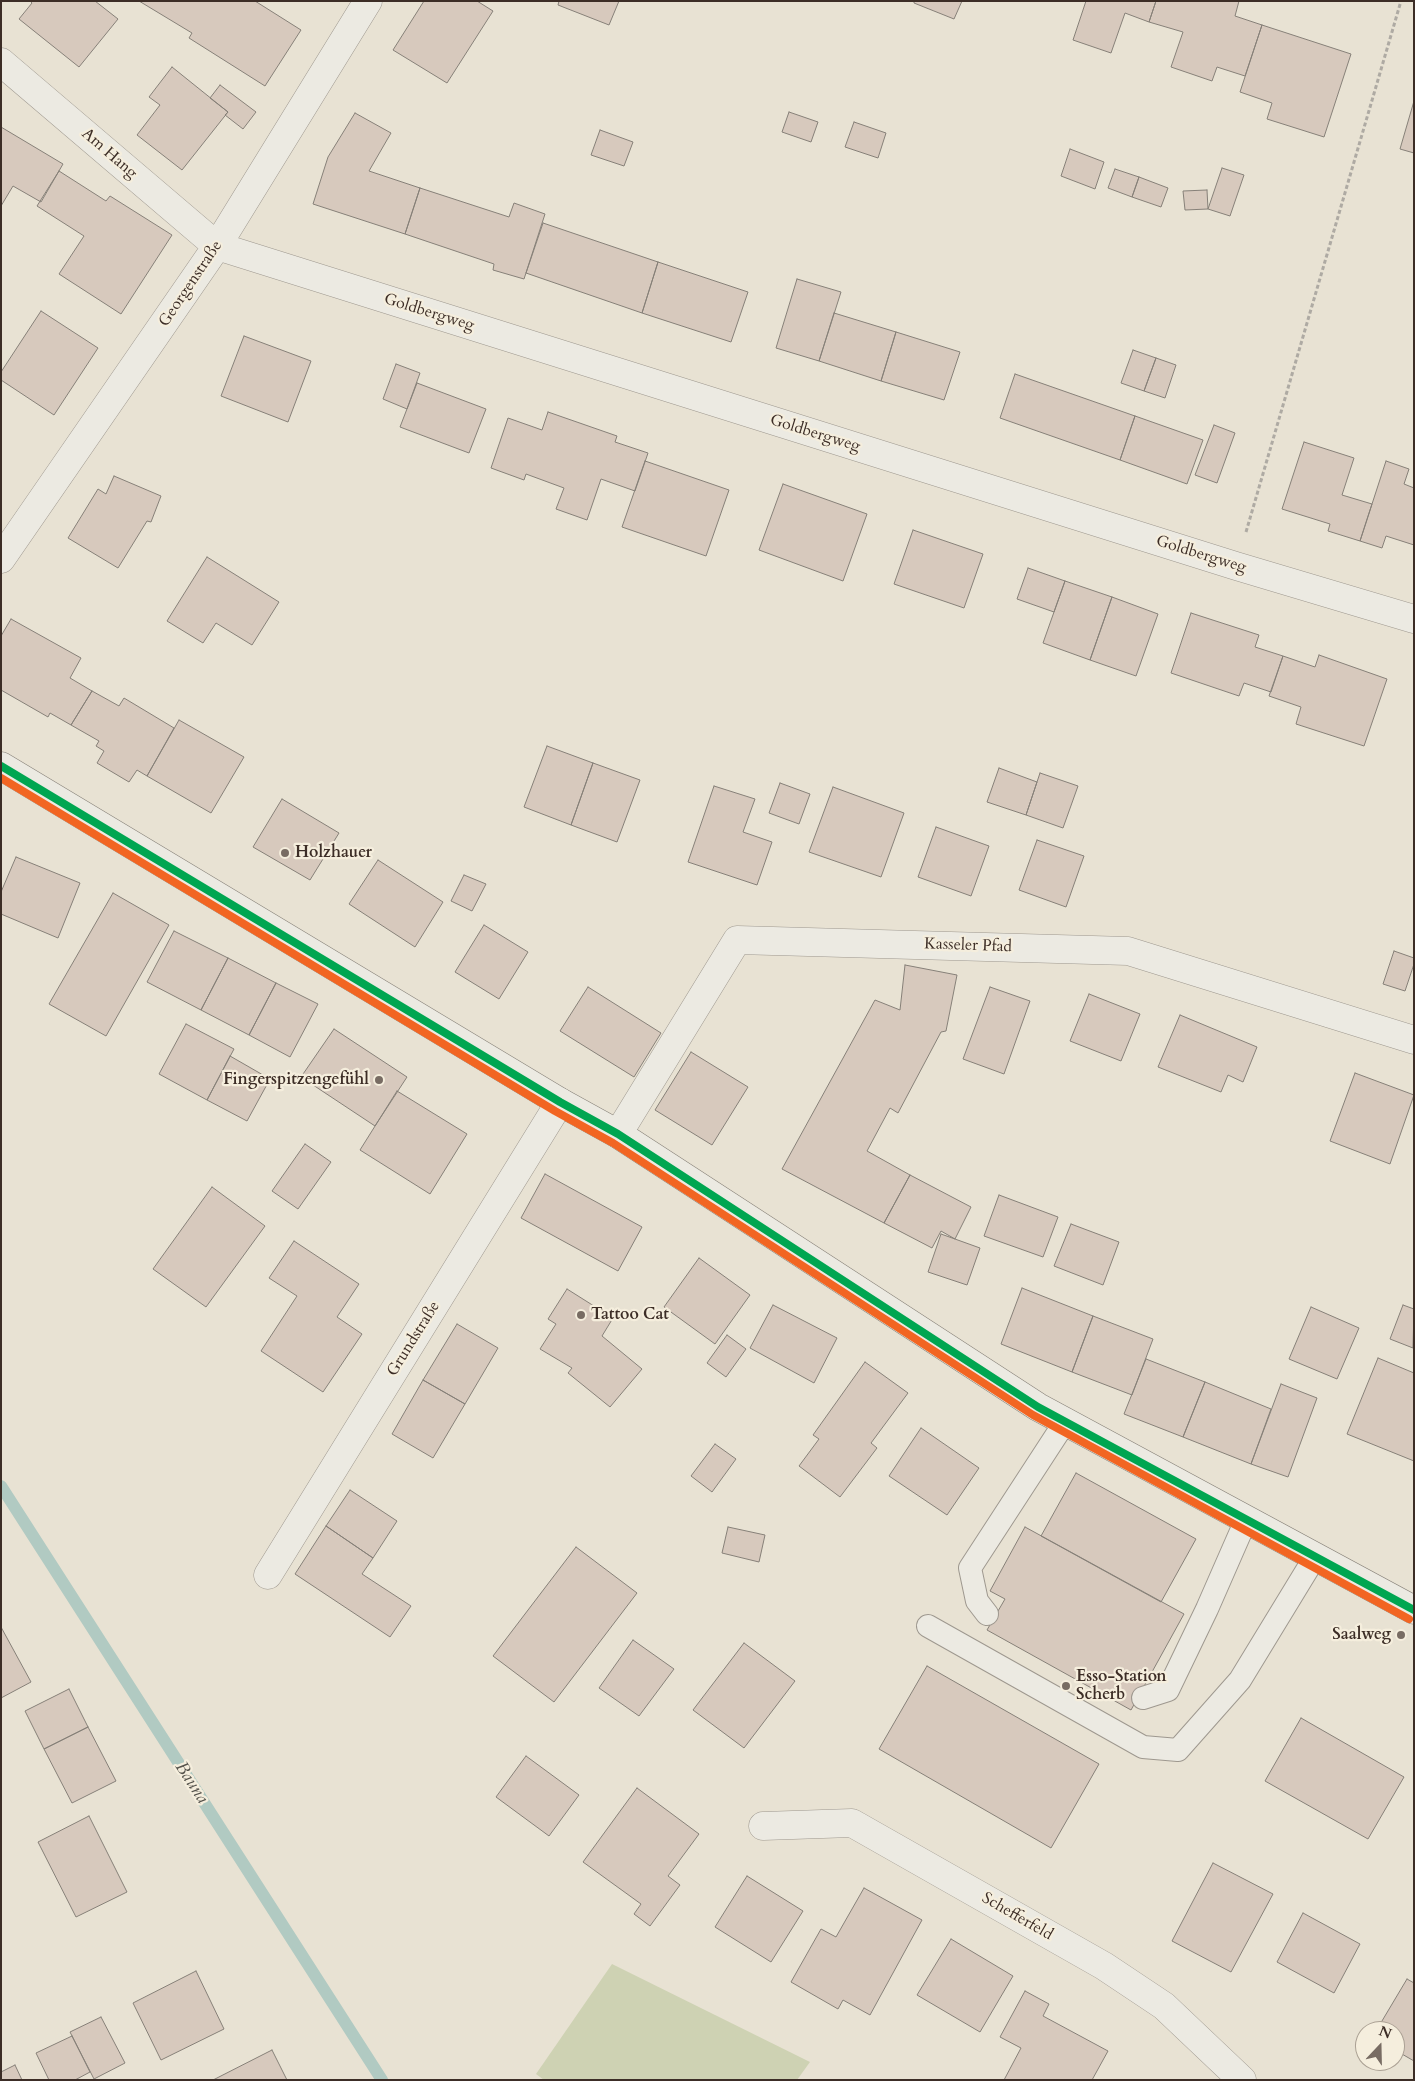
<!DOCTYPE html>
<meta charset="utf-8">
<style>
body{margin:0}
#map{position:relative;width:1415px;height:2081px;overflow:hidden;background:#e8e2d3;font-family:Cardo,serif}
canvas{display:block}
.frame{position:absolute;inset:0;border:2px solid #3c2d26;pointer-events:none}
.north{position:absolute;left:1355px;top:2021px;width:50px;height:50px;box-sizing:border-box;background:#f5eedd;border:1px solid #aba194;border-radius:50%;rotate:21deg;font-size:14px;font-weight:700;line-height:20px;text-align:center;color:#3c2d26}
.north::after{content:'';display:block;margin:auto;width:18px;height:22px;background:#786c63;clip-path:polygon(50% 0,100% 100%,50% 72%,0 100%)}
</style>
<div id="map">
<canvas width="1415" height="2081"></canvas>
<div class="frame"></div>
<div class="north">N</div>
</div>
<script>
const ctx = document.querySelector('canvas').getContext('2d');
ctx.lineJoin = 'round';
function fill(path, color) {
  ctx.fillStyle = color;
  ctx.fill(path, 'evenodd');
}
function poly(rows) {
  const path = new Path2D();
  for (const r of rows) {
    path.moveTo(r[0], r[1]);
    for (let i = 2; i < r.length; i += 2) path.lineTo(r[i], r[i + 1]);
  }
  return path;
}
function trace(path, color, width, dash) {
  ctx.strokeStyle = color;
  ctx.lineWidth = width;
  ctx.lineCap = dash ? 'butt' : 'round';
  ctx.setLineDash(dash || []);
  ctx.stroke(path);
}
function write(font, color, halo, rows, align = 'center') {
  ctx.font = font + ' Cardo,serif';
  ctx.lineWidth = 4.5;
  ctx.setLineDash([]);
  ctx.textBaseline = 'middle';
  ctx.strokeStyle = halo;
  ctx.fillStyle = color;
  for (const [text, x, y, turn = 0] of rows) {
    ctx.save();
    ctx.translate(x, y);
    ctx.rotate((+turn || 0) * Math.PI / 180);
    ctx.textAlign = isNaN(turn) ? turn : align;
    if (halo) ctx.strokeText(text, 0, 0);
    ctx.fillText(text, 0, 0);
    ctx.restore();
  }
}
fill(poly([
 [612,1964,810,2062,797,2080,544,2080,536,2074]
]), '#ced2b3');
trace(poly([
 [1,1486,382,2080]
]), '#b1cac2', 12);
const building = poly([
 [30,1,95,1,118,19,79,67,19,19,32,3,30,1],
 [139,1,255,1,301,30,265,86,189,38,192,33,139,1],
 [424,1,477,1,493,11,447,83,393,50,424,1],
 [559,1,619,1,609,25,558,5,559,1],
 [914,1,962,1,954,19,914,3,914,1],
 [1086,1,1156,1,1149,22,1125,13,1111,53,1073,40,1086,1],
 [1156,1,1239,1,1235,16,1262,25,1245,76,1217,67,1212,81,1171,67,1183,32,1149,22,1156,1],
 [1262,25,1351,54,1324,137,1267,119,1272,103,1240,92,1262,25],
 [172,67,228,112,182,170,137,135,160,105,149,97,172,67],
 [220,85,256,112,243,129,225,115,228,112,210,98,220,85],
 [1414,101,1414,153,1400,149,1414,101],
 [789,112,818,122,811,142,782,132,789,112],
 [355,113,391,133,369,171,420,188,405,234,313,204,328,157,355,113],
 [854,122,886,133,878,158,845,147,854,122],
 [1,127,63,164,41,202,13,186,1,206,1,127],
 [600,130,633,142,624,166,591,155,600,130],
 [1070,149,1104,162,1095,189,1061,176,1070,149],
 [1222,168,1244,175,1230,216,1208,209,1222,168],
 [1115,169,1139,177,1132,197,1108,188,1115,169],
 [59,171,106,201,110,196,172,235,121,314,59,274,84,236,37,206,59,171],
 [1139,177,1168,188,1161,207,1132,197,1139,177],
 [420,188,509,217,514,203,545,214,524,279,493,270,494,264,405,234,420,188],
 [1207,190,1208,209,1185,210,1183,191,1207,190],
 [543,223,658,262,642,313,526,273,543,223],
 [658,262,748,292,731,342,642,313,658,262],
 [797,279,841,292,819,361,776,348,797,279],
 [41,311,98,348,54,415,1,380,1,372,41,311],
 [834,313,896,332,881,381,819,361,834,313],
 [896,332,960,352,944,400,881,381,896,332],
 [244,336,311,361,288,422,221,396,244,336],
 [1133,350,1156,358,1144,391,1121,383,1133,350],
 [1156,358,1176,365,1165,398,1144,391,1156,358],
 [396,364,420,373,407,409,383,399,396,364],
 [1015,374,1135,416,1120,460,1000,418,1015,374],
 [417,383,486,409,469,453,400,427,417,383],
 [548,412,617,436,615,442,648,453,635,491,601,479,587,520,556,509,564,488,526,474,524,480,491,468,508,418,542,430,548,412],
 [1135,416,1203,440,1187,484,1120,460,1135,416],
 [1214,425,1235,433,1217,483,1195,475,1214,425],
 [1304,442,1354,458,1342,495,1372,504,1360,541,1328,531,1330,524,1282,509,1304,442],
 [645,461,729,490,706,556,622,527,645,461],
 [1386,461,1409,469,1404,484,1414,488,1414,545,1386,536,1382,548,1360,541,1386,461],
 [114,476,161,496,151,522,147,521,118,568,68,538,98,489,106,494,114,476],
 [783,484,867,514,843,581,759,550,783,484],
 [913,530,983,554,964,608,894,584,913,530],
 [207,557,279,602,252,645,216,623,203,643,167,621,207,557],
 [1028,568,1065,581,1054,612,1017,599,1028,568],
 [1065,581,1112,597,1090,660,1043,643,1065,581],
 [1112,597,1158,614,1136,676,1090,660,1112,597],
 [1191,613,1259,635,1255,647,1283,656,1271,692,1244,683,1239,696,1171,673,1191,613],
 [11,619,81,658,70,678,92,691,71,725,50,713,48,717,1,690,1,636,11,619],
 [1319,655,1387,679,1364,746,1296,724,1301,707,1269,696,1283,656,1315,667,1319,655],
 [92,691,119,706,124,698,174,728,147,776,137,770,129,782,97,763,104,751,96,746,99,741,71,725,92,691],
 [179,720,244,757,211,813,147,776,179,720],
 [547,746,593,763,571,825,524,807,547,746],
 [593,763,640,780,617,842,571,825,593,763],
 [999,768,1037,782,1026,815,987,802,999,768],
 [1040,773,1078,786,1063,828,1026,815,1040,773],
 [780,783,810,794,799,824,769,813,780,783],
 [714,786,755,799,743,832,772,842,757,885,688,862,714,786],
 [833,787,904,813,881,877,809,852,833,787],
 [282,799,339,833,310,880,253,847,282,799],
 [936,827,989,846,971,896,918,877,936,827],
 [1037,840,1084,856,1066,907,1019,890,1037,840],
 [16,857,80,883,58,938,1,914,1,892,16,857],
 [378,860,443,902,415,947,349,904,378,860],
 [464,875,486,884,472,911,451,901,464,875],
 [113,893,169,925,106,1036,49,1004,113,893],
 [484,925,528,952,499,999,455,972,484,925],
 [174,931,228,958,201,1010,147,982,174,931],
 [1394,951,1414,958,1414,964,1405,991,1383,984,1394,951],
 [228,958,276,983,249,1035,201,1010,228,958],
 [905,965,957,975,946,1031,941,1032,898,1113,890,1108,867,1151,910,1175,884,1223,782,1169,875,1000,900,1010,905,965],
 [276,983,318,1004,290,1057,249,1035,276,983],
 [588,987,661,1033,634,1077,560,1031,588,987],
 [990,987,1030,1001,1004,1074,963,1059,990,987],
 [1089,994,1140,1014,1121,1061,1070,1041,1089,994],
 [1180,1015,1257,1047,1243,1082,1228,1075,1221,1092,1158,1067,1180,1015],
 [186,1024,234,1049,207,1100,159,1074,186,1024],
 [334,1029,407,1077,375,1126,301,1077,334,1029],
 [691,1052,748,1087,712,1145,655,1110,691,1052],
 [230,1056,270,1079,247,1121,207,1100,230,1056],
 [1355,1073,1414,1095,1390,1164,1330,1141,1355,1073],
 [397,1091,467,1134,430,1194,360,1150,397,1091],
 [305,1144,331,1162,298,1209,272,1191,305,1144],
 [545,1174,642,1227,618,1271,521,1218,545,1174],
 [910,1175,971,1207,955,1239,941,1231,932,1248,884,1223,910,1175],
 [212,1187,265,1226,206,1307,153,1269,212,1187],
 [999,1195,1058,1217,1043,1257,984,1236,999,1195],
 [1071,1224,1119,1242,1103,1285,1054,1266,1071,1224],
 [941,1234,980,1248,967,1285,928,1272,941,1234],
 [294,1241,359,1284,337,1317,362,1334,323,1392,261,1351,297,1296,269,1278,294,1241],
 [699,1258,750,1295,715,1344,664,1307,699,1258],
 [1022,1288,1093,1316,1072,1372,1001,1344,1022,1288],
 [567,1289,613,1318,602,1336,642,1369,610,1407,568,1373,572,1368,540,1349,556,1324,548,1319,567,1289],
 [773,1305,837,1338,814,1383,750,1348,773,1305],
 [1403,1305,1414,1309,1413,1348,1390,1339,1403,1305],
 [1311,1307,1359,1328,1337,1379,1289,1359,1311,1307],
 [1093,1316,1153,1339,1132,1395,1072,1372,1093,1316],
 [457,1324,498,1348,465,1404,423,1380,457,1324],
 [727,1335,746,1349,726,1377,707,1363,727,1335],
 [1378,1358,1414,1373,1414,1461,1347,1434,1378,1358],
 [1146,1359,1205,1382,1183,1437,1124,1414,1146,1359],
 [865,1362,908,1393,871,1443,877,1448,840,1497,799,1466,819,1439,813,1435,865,1362],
 [423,1380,465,1404,433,1458,392,1434,423,1380],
 [1205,1382,1271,1409,1251,1464,1183,1437,1205,1382],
 [1281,1384,1317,1398,1288,1477,1251,1464,1281,1384],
 [921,1428,979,1468,947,1515,889,1476,921,1428],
 [715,1444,736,1459,712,1492,691,1476,715,1444],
 [1076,1473,1196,1539,1161,1602,1041,1536,1076,1473],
 [350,1490,397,1521,373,1558,326,1526,350,1490],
 [326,1526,373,1558,362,1574,411,1606,390,1637,295,1574,326,1526],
 [728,1527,765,1535,759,1562,722,1553,728,1527],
 [1025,1527,1184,1614,1131,1710,987,1630,1005,1599,990,1591,1025,1527],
 [576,1547,637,1593,554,1702,493,1656,576,1547],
 [1,1627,31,1682,1,1698,1,1627],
 [633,1640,674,1669,639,1716,599,1688,633,1640],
 [744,1643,795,1681,744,1748,693,1710,744,1643],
 [927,1666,1099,1764,1051,1848,879,1749,927,1666],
 [69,1689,88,1727,44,1749,25,1711,69,1689],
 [1301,1718,1404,1777,1368,1839,1265,1781,1301,1718],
 [88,1727,116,1781,72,1803,44,1749,88,1727],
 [526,1756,579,1795,549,1836,496,1797,526,1756],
 [637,1788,699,1834,668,1876,680,1885,650,1926,634,1914,641,1904,583,1862,637,1788],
 [89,1816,127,1892,76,1917,38,1842,89,1816],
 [1213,1863,1273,1894,1231,1972,1172,1941,1213,1863],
 [747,1876,803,1911,771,1962,715,1927,747,1876],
 [864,1888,922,1920,870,2015,843,2000,838,2009,791,1982,821,1929,836,1937,864,1888],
 [1303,1913,1360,1944,1334,1993,1277,1962,1303,1913],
 [951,1939,1013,1976,980,2032,917,1995,951,1939],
 [196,1971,224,2029,161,2060,133,2003,196,1971],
 [1407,1979,1414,1983,1414,2061,1395,2050,1395,2031,1376,2031,1407,1979],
 [1025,1991,1049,2004,1043,2016,1108,2051,1092,2080,1004,2080,1021,2048,1000,2037,1025,1991],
 [101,2017,125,2063,94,2079,70,2032,101,2017],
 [72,2036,90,2072,75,2080,49,2080,36,2053,72,2036],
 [272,2050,287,2080,213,2080,272,2050],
 [15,2065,22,2080,1,2080,1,2072,15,2065]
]);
fill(building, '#d7c9bd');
trace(building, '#868078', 1);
const lane = poly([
 [987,1614,977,1601,970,1568,1065,1422],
 [928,1626,1143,1747,1178,1750,1240,1680,1315,1557],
 [1143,1698,1168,1690,1207,1609,1246,1520]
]);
const street = poly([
 [1,62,217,246,1236,566,1414,619],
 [1,559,217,246,368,1],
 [618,1134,737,940,1128,951,1414,1040],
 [268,1575,560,1102],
 [763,1826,852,1823,1104,1966,1164,2006,1242,2080]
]);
const secondary = poly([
 [1,766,560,1102,618,1134,1038,1407,1414,1610]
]);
trace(lane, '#9e988f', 24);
trace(street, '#9e988f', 29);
trace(secondary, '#868078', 29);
trace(poly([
 [1246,532,1401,1]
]), '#aeaaa3', 3, [4, 2.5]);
trace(lane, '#eceae2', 22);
trace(street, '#eceae2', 28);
trace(secondary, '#eceae2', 28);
trace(poly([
 [1,766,560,1102,618,1134,1038,1407,1414,1610]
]), '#00a651', 8);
trace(poly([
 [1,778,555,1111,613,1143,1033,1415,1409,1619]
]), '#f26522', 8);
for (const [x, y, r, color] of [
 [285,853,5,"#786c63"],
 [379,1080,5,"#786c63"],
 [581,1315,5,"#786c63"],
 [1401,1635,5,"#786c63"],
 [1066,1686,5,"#786c63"]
]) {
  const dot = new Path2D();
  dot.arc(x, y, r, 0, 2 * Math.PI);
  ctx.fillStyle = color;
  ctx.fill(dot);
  trace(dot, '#f5eedd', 2);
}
write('16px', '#3c2d26', '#f5eedd', [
 ["Am Hang",109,154,41],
 ["Georgenstraße",191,284,-56],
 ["Goldbergweg",429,313,17],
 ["Goldbergweg",815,434,17],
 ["Goldbergweg",1201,555,17],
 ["Kasseler Pfad",968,946,2],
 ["Grundstraße",414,1339,-58],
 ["Schefferfeld",1017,1917,30]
]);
write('bold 16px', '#3c2d26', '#f5eedd', [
 ["Holzhauer",295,853],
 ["Fingerspitzengefühl",369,1080,"right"],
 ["Tattoo Cat",591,1315],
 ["Saalweg",1391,1635,"right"],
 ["Esso-Station",1076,1677],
 ["Scherb",1076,1695]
], 'left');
write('italic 18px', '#54524b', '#f5eedd', [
 ["Bauna",191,1783,57]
]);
</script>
